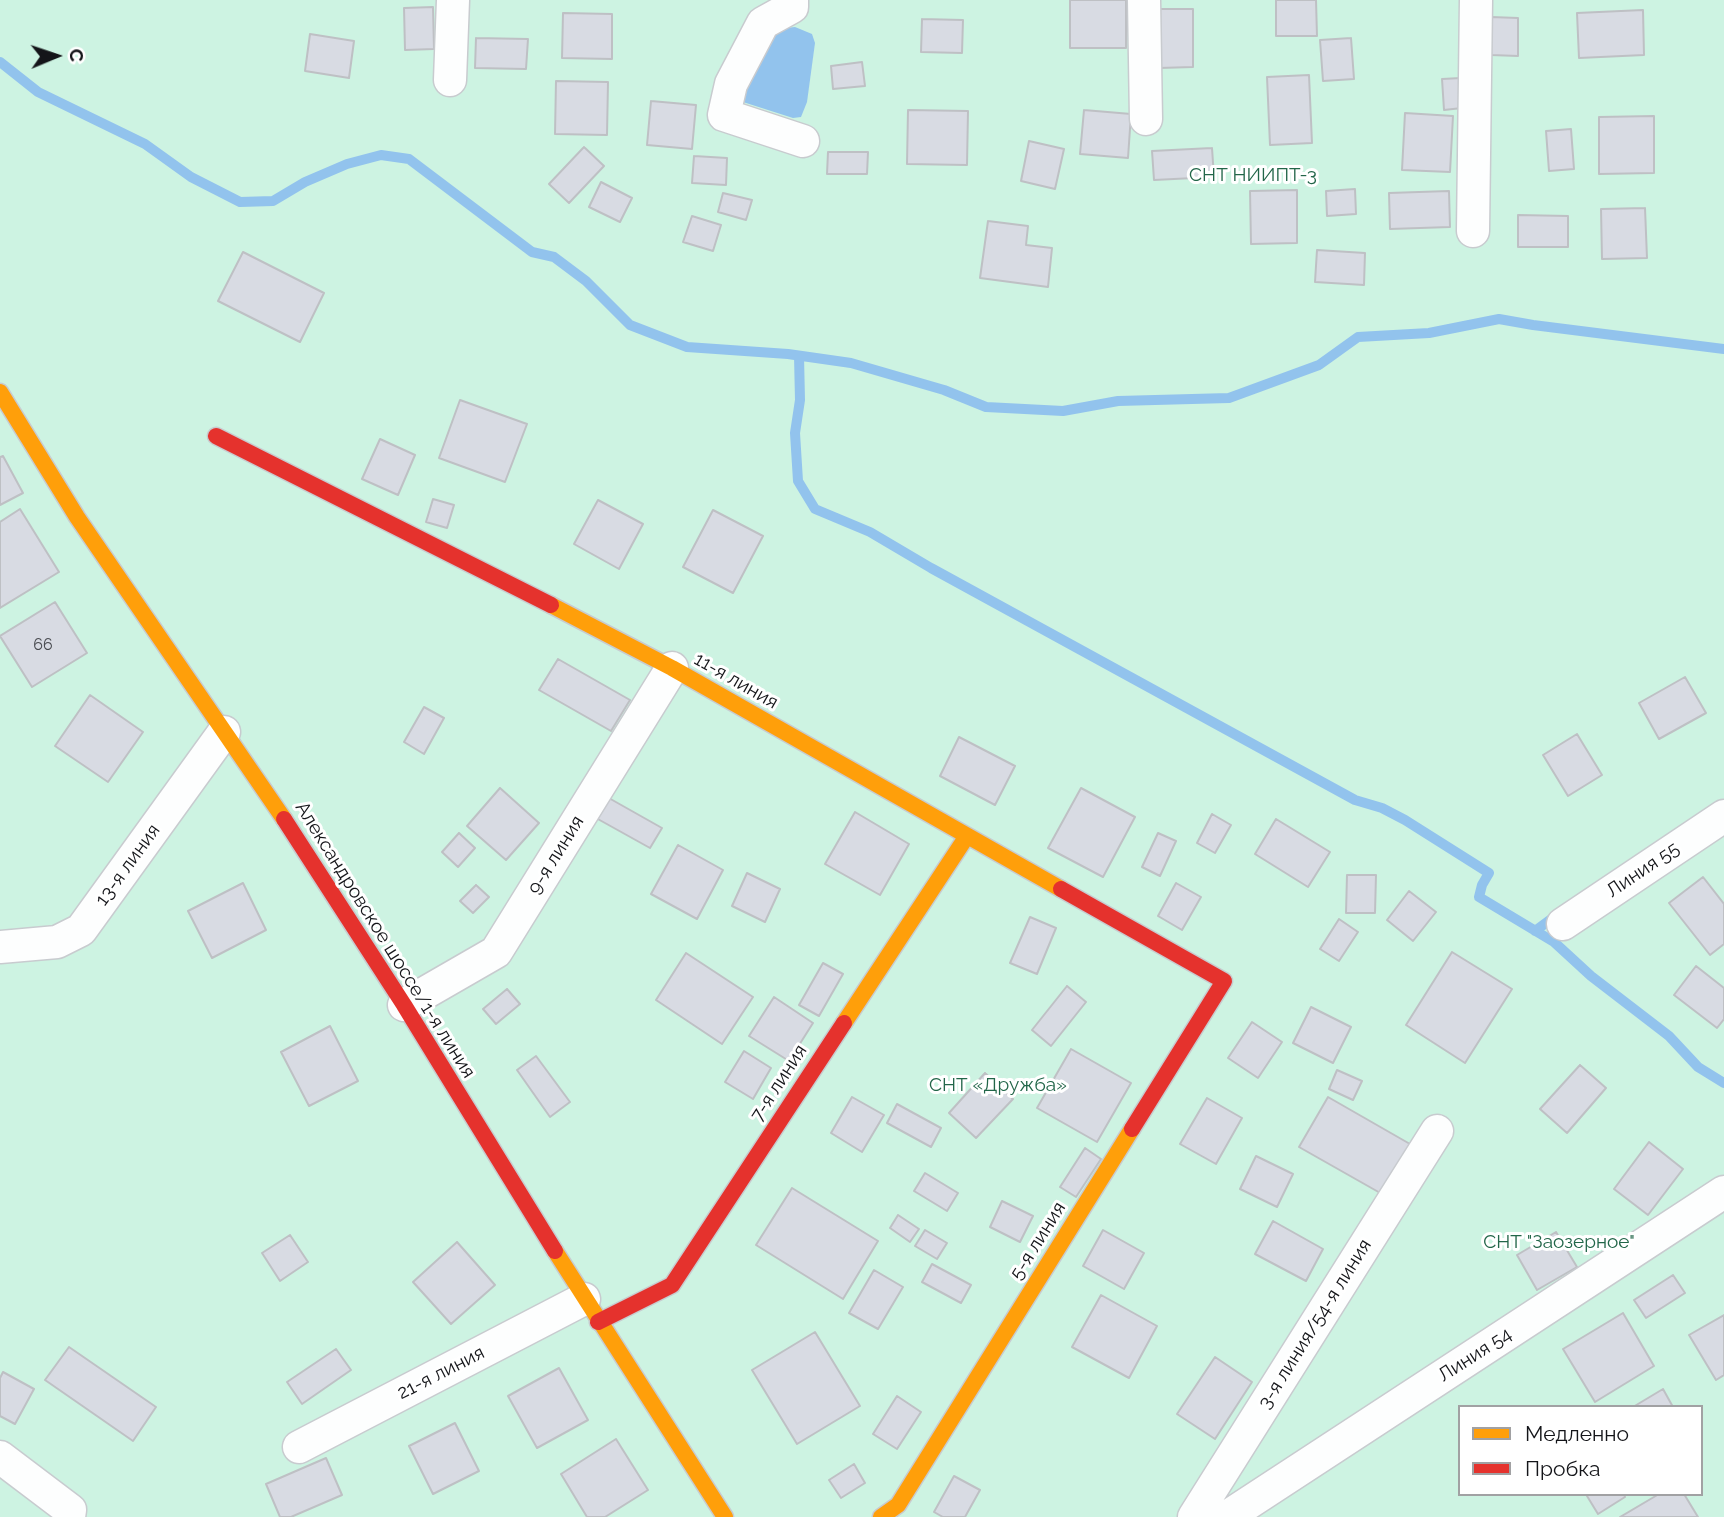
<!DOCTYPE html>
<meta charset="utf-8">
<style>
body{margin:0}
#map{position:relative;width:1724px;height:1517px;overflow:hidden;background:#f2f5fa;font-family:Raleway,sans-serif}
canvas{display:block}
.legend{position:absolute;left:1458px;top:1405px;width:245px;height:91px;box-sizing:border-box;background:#fff;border:2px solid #a1a1a3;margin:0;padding:9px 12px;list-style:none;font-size:21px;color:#141519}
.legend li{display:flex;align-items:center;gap:14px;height:35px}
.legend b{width:35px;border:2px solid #a1a1a3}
.north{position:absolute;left:21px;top:21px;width:70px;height:70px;-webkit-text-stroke:5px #fff;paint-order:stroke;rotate:88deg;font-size:19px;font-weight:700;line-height:28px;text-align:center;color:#141519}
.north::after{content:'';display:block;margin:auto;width:24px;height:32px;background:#141519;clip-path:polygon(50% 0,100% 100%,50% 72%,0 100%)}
</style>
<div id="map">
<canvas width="1724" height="1517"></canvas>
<ul class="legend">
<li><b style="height:9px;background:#ff9f0a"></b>Медленно</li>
<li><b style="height:9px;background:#e5322d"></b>Пробка</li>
</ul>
<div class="north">С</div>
</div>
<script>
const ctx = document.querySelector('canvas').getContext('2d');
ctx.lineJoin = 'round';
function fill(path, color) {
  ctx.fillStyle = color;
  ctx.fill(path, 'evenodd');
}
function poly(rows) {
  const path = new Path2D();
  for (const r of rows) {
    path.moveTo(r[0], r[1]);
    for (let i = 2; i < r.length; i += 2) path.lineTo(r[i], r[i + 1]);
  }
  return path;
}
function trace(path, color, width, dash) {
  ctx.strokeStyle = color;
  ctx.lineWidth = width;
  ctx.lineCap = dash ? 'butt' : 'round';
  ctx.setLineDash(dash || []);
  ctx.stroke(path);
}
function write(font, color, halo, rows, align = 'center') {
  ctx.font = font + ' Raleway,sans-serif';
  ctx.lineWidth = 6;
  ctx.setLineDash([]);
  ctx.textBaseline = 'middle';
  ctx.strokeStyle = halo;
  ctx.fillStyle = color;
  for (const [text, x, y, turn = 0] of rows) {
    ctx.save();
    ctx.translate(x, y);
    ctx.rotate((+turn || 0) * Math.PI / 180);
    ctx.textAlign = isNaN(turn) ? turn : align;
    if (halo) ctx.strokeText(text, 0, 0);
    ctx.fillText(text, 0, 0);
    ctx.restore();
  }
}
fill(poly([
 [0,0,1724,0,1724,1517,0,1517],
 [1460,1407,1701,1407,1701,1494,1460,1494]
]), '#cdf3e2');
fill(poly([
 [795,27,812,34,815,43,807,102,801,117,793,118,743,102,742,93,776,29]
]), '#92c3ed');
trace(poly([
 [0,62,38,92,145,144,191,177,240,202,273,201,305,182,347,164,381,155,409,159,532,252,554,257,586,281,630,325,687,347,788,354,851,363,944,390,986,407,1063,411,1118,401,1229,398,1319,365,1358,337,1429,333,1499,319,1533,325,1724,349],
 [799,356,800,400,795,433,798,481,815,509,870,532,931,568,1355,800,1382,808,1405,820,1489,873,1482,885,1479,897,1554,942,1591,976,1669,1036,1698,1067,1724,1083],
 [1535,931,1558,914]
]), '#92c3ed', 10);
const building = poly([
 [1070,0,1126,0,1126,48,1070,48,1070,0],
 [1276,0,1316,0,1317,36,1276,36,1276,0],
 [433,7,434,49,405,50,404,8,433,7],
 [1159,9,1193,9,1193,67,1159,68,1159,9],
 [1643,10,1644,55,1579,58,1577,13,1643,10],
 [563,13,612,14,612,59,562,58,563,13],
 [1491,17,1518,18,1518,56,1491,55,1491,17],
 [922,19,963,20,962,53,921,52,922,19],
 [310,34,354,41,349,78,305,71,310,34],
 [476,38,528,39,526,69,475,68,476,38],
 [1351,38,1354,79,1323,81,1320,40,1351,38],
 [862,62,865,86,833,89,831,66,862,62],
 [1309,75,1312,143,1270,145,1267,77,1309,75],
 [1461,78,1462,108,1444,110,1442,79,1461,78],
 [556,81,608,82,607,135,555,134,556,81],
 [651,101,696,105,692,149,647,145,651,101],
 [908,110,968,111,967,165,907,164,908,110],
 [1084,110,1131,114,1128,158,1080,154,1084,110],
 [1405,113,1453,116,1450,172,1402,170,1405,113],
 [1654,116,1654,173,1599,174,1599,117,1654,116],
 [1571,129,1574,169,1549,171,1546,131,1571,129],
 [1029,141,1064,149,1055,189,1021,181,1029,141],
 [584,147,604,166,569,203,549,184,584,147],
 [1212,148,1214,177,1154,180,1152,151,1212,148],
 [828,152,868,152,867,174,827,174,828,152],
 [694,156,727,158,726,185,692,183,694,156],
 [601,182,632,198,620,222,589,207,601,182],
 [1355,189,1356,214,1327,216,1326,191,1355,189],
 [1297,190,1297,243,1251,244,1250,191,1297,190],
 [1449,191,1450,227,1390,229,1389,193,1449,191],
 [723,193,752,200,746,220,718,212,723,193],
 [1645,208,1647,258,1602,259,1601,209,1645,208],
 [1518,215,1568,216,1568,247,1518,247,1518,215],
 [692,216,721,225,713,251,683,242,692,216],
 [988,221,1028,226,1026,245,1052,248,1048,287,980,278,988,221],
 [1317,250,1365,253,1364,285,1315,282,1317,250],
 [243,252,324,293,300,342,218,301,243,252],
 [460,400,527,424,505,482,439,458,460,400],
 [380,439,415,455,398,495,362,479,380,439],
 [3,456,23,493,0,505,0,457,3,456],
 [433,499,454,505,447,528,426,522,433,499],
 [598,500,643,524,619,569,574,544,598,500],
 [20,509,59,572,0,608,0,522,20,509],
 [713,510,763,536,733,593,683,567,713,510],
 [55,602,87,653,32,687,0,636,55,602],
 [558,659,630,700,611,731,539,690,558,659],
 [1685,677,1706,713,1659,739,1639,703,1685,677],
 [90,695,143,732,108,782,55,746,90,695],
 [424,707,444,718,424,754,404,742,424,707],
 [1577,734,1602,775,1568,796,1543,755,1577,734],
 [959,737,1015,766,995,805,940,776,959,737],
 [500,788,539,823,506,860,467,826,500,788],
 [1081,788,1135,817,1103,877,1048,848,1081,788],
 [607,797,662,828,650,848,596,818,607,797],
 [855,812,909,844,880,895,825,864,855,812],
 [1212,814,1231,825,1215,853,1197,843,1212,814],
 [1276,819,1330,852,1308,887,1255,854,1276,819],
 [459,833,475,848,458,867,442,852,459,833],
 [1158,833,1176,841,1160,876,1142,867,1158,833],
 [678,845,723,870,697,919,651,894,678,845],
 [747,873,780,889,765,922,732,906,747,873],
 [1347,875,1376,875,1375,913,1346,913,1347,875],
 [1703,877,1724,904,1724,944,1710,955,1669,903,1703,877],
 [243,883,266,930,212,958,188,911,243,883],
 [1176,883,1201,897,1182,930,1158,916,1176,883],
 [476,885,489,897,473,913,460,901,476,885],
 [1409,891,1436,912,1413,941,1387,920,1409,891],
 [1030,917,1056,928,1037,974,1010,963,1030,917],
 [1339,919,1358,932,1339,961,1320,949,1339,919],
 [1452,952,1512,989,1465,1063,1406,1025,1452,952],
 [686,953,753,997,722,1044,656,1000,686,953],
 [823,963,843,974,819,1016,799,1005,823,963],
 [1696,966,1724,988,1724,1019,1717,1028,1674,995,1696,966],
 [1067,986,1086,1002,1051,1046,1032,1030,1067,986],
 [507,989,520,1004,496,1024,483,1009,507,989],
 [774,997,813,1023,789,1061,749,1036,774,997],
 [1311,1007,1351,1027,1333,1063,1293,1043,1311,1007],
 [1252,1022,1282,1042,1258,1078,1228,1058,1252,1022],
 [330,1026,358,1081,309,1106,281,1052,330,1026],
 [1071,1049,1131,1083,1097,1142,1037,1108,1071,1049],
 [744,1051,771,1068,753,1099,725,1082,744,1051],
 [536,1056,570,1102,550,1117,517,1070,536,1056],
 [1580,1065,1606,1088,1567,1133,1540,1109,1580,1065],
 [1337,1070,1362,1081,1353,1100,1329,1089,1337,1070],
 [985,1073,1013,1099,976,1138,949,1113,985,1073],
 [852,1097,884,1115,862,1152,831,1133,852,1097],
 [1328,1097,1410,1144,1382,1194,1299,1147,1328,1097],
 [1207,1098,1242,1118,1216,1164,1180,1144,1207,1098],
 [897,1104,941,1128,931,1147,887,1123,897,1104],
 [1649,1142,1683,1169,1648,1215,1614,1189,1649,1142],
 [1085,1148,1101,1159,1076,1197,1060,1187,1085,1148],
 [1256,1156,1293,1174,1277,1207,1240,1189,1256,1156],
 [925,1173,958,1193,947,1211,914,1191,925,1173],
 [792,1188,878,1241,843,1299,756,1245,792,1188],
 [1002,1201,1033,1216,1020,1242,990,1227,1002,1201],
 [898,1215,919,1229,910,1242,890,1228,898,1215],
 [1273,1221,1323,1249,1306,1281,1255,1254,1273,1221],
 [925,1230,947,1243,937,1259,915,1246,925,1230],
 [1103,1230,1144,1253,1124,1289,1083,1266,1103,1230],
 [1556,1232,1577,1267,1537,1290,1517,1255,1556,1232],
 [290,1235,308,1262,280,1281,262,1253,290,1235],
 [457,1242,495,1285,451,1324,413,1282,457,1242],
 [932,1264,971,1285,961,1303,922,1282,932,1264],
 [874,1270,903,1287,878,1329,849,1313,874,1270],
 [1673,1275,1685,1293,1646,1318,1634,1300,1673,1275],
 [1101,1295,1157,1326,1129,1378,1072,1347,1101,1295],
 [1623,1313,1654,1366,1595,1402,1563,1349,1623,1313],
 [1724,1315,1724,1375,1716,1380,1689,1335,1724,1315],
 [815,1332,860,1406,797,1444,752,1370,815,1332],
 [69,1347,156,1407,133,1441,45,1380,69,1347],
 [336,1349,351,1370,302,1404,287,1382,336,1349],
 [1215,1357,1252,1382,1215,1439,1177,1414,1215,1357],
 [559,1368,588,1420,537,1448,508,1396,559,1368],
 [3,1372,34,1389,15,1424,0,1416,0,1378,3,1372],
 [1663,1389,1673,1407,1633,1407,1663,1389],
 [897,1396,921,1412,897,1449,873,1434,897,1396],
 [455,1423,479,1471,433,1494,409,1446,455,1423],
 [616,1439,648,1490,605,1517,587,1517,561,1474,616,1439],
 [326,1458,342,1495,291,1517,280,1517,266,1484,326,1458],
 [854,1464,865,1483,841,1498,829,1480,854,1464],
 [954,1476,980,1490,965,1517,943,1517,934,1512,954,1476],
 [1589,1494,1624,1494,1625,1497,1598,1514,1587,1496,1589,1494],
 [1659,1494,1684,1494,1698,1517,1620,1517,1659,1494]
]);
fill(building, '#d8dbe3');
trace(building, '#bec0c4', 2);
const street = poly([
 [792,0,792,7,763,23,731,84,724,115,803,141],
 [1144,0,1146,119],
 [450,80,453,0],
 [1473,231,1476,0],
 [1563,924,1724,816],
 [0,947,57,942,81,930,224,732],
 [404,1005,496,952,672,668],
 [299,1447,584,1299],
 [0,1457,70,1510,69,1517],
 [1194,1517,1437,1131],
 [1227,1517,1724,1192]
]);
const slow = poly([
 [0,392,77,517,284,819],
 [551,605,672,668,1061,889],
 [844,1023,967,836],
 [555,1251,725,1517],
 [881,1517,898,1505,1132,1129]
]);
const jam = poly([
 [216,436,551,605],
 [284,819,404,1005,555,1251],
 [1061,889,1224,981,1132,1129],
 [598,1322,672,1285,844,1023]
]);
trace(street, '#c8cbcf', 35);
trace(slow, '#c8cbcf', 19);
trace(jam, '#c8cbcf', 19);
trace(street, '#fdfefe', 32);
trace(slow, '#ff9f0a', 16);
trace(jam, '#e5322d', 16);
write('16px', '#484a4f', null, [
 ["66",43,645]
]);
write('19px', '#226649', '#fff', [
 ["СНТ НИИПТ-3",1253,175],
 ["СНТ «Дружба»",998,1085],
 ["СНТ \"Заозерное\"",1559,1242]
]);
write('19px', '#141519', '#fff', [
 ["11-я линия",736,681,30],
 ["9-я линия",556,855,-58],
 ["13-я линия",128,865,-54],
 ["Линия 55",1643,870,-34],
 ["Александровское шоссе/1-я линия",385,940,58],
 ["7-я линия",779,1083,-57],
 ["5-я линия",1038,1241,-58],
 ["3-я линия/54-я линия",1315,1324,-58],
 ["Линия 54",1475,1355,-33],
 ["21-я линия",441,1373,-27]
]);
</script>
